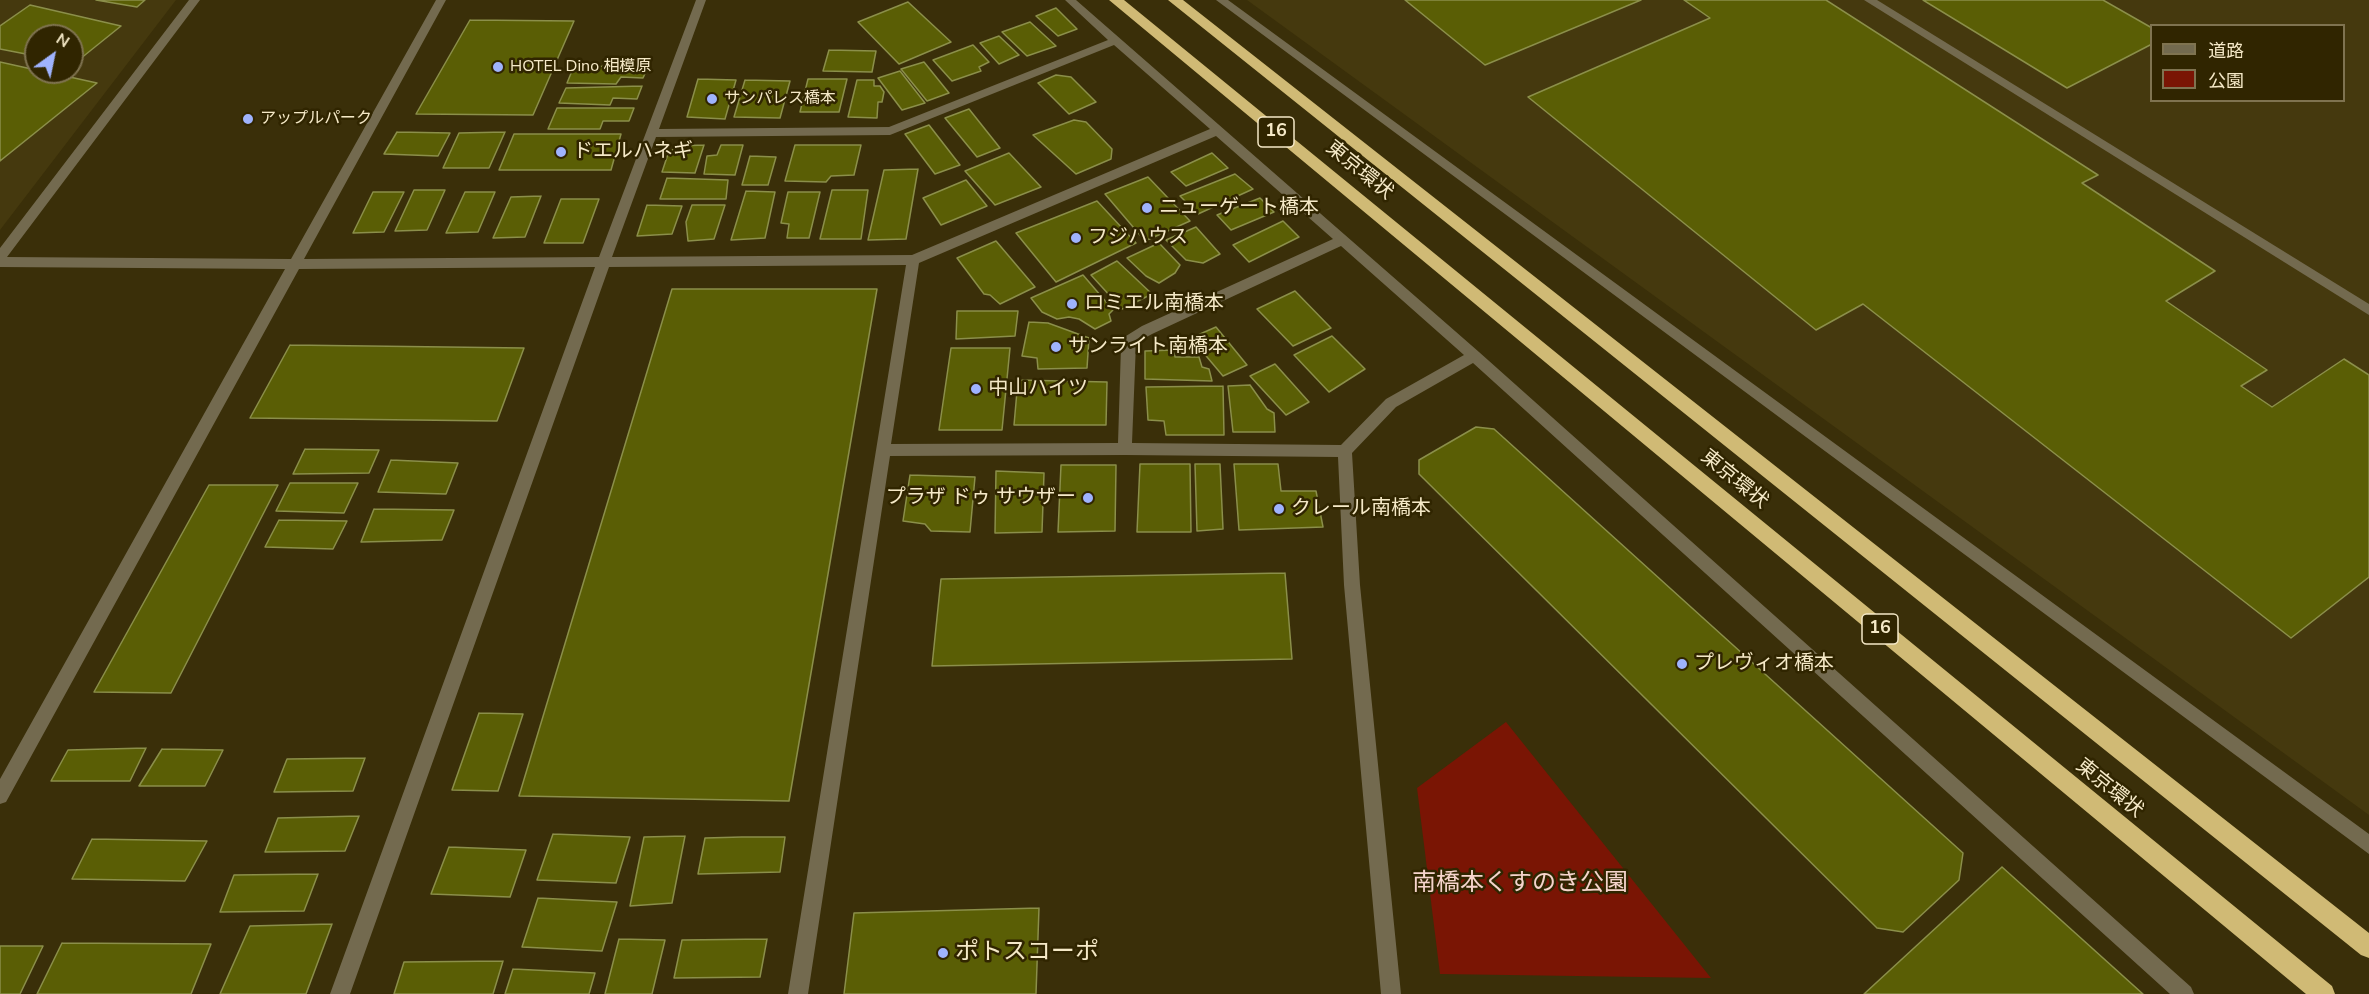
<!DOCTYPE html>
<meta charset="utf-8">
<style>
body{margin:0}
#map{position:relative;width:2369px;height:994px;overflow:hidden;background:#3a2f09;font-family:"Nunito Sans","Noto Sans JP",sans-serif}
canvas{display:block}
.legend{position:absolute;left:2150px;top:24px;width:195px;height:78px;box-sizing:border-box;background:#302500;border:2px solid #7f7350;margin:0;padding:8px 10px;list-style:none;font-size:18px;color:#f5e9c7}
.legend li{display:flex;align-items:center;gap:12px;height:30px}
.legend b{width:30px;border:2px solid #7f7350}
.north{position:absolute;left:24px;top:24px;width:60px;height:60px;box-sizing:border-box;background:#302500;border:2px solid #7f7350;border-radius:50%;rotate:33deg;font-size:16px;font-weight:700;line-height:24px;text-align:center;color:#f5e9c7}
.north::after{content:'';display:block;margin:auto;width:21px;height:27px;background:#9fb3fd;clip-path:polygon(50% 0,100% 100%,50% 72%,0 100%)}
</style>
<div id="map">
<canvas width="2369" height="994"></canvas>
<ul class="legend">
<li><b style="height:8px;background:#736a4f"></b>道路</li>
<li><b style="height:16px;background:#7a1504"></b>公園</li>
</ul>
<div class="north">N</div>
</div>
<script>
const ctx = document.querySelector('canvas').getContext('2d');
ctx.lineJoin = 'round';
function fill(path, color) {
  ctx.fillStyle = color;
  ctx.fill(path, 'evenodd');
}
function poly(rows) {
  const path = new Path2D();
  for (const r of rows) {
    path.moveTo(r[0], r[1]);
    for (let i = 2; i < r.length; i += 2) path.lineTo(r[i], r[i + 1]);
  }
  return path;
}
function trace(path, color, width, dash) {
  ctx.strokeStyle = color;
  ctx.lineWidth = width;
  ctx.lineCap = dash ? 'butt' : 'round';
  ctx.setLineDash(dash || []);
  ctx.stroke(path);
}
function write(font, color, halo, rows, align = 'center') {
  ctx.font = font + ' "Nunito Sans","Noto Sans JP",sans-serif';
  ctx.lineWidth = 5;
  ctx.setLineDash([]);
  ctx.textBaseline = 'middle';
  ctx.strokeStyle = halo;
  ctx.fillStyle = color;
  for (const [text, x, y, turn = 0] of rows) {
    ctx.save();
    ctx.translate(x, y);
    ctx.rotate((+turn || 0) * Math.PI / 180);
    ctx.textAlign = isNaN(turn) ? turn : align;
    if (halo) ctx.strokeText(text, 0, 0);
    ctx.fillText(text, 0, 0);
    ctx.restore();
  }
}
fill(poly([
 [0,0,176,0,0,230],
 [36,36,72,36,72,72,36,72],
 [1247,0,2369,0,2369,815],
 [2152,26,2344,26,2344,100,2152,100]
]), '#45390e');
fill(poly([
 [1506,722,1711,978,1440,974,1417,788]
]), '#7a1504');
const building = poly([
 [96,0,145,0,137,7,96,0],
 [1405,0,1641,0,1485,65,1405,0],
 [1684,0,1826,0,2098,175,2082,183,2215,271,2166,301,2267,370,2241,386,2272,407,2344,359,2369,375,2369,577,2291,638,1863,304,1816,330,1528,97,1710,18,1684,0],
 [1923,0,2103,0,2152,28,2152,44,2067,88,1923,0],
 [908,2,951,42,899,64,858,22,908,2],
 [30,5,121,26,75,63,72,63,72,36,36,36,36,56,0,49,0,26,30,5],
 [1056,8,1077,29,1058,36,1036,16,1056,8],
 [470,20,574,21,533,115,416,114,470,20],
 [1030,22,1056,46,1027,56,1002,32,1030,22],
 [999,36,1019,55,999,64,980,43,999,36],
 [973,45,989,62,979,67,981,71,952,81,933,60,973,45],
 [829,50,876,51,872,72,823,71,829,50],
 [0,62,36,70,36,72,47,72,97,83,0,161,0,62],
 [924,62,949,93,927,101,901,69,924,62],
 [574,66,648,67,643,78,621,77,616,84,567,83,574,66],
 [900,71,925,103,902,110,878,78,900,71],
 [1056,75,1071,77,1096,102,1069,114,1038,83,1056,75],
 [698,79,736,80,725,119,687,117,698,79],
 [808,79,847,79,839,112,800,112,808,79],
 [745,80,790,81,780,118,734,117,745,80],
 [857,80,874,80,874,86,880,86,884,92,882,102,878,102,877,118,848,117,857,80],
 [642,86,637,99,613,98,610,105,559,103,566,88,642,86],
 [557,108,634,108,629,121,603,121,600,129,548,129,557,108],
 [969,109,1000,148,977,157,945,118,969,109],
 [1074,120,1086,122,1112,149,1111,159,1076,174,1033,135,1074,120],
 [929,125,960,165,935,174,905,134,929,125],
 [397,132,450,133,438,156,384,154,397,132],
 [505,132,489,168,443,168,459,133,505,132],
 [514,134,621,134,611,170,499,170,514,134],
 [704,145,695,173,662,172,668,154,677,146,704,145],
 [721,145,743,145,735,175,704,174,707,156,717,155,721,145],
 [795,145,861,145,854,175,831,176,826,182,785,181,795,145],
 [1009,153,1041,187,995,205,965,171,1009,153],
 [1212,153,1228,168,1186,186,1171,172,1212,153],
 [750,156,776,157,768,185,742,185,750,156],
 [918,169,906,239,868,240,884,170,918,169],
 [1235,174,1253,189,1198,214,1180,196,1235,174],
 [1148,177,1190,221,1145,241,1105,194,1148,177],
 [667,178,728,180,726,199,660,199,667,178],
 [966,180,987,206,941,225,923,198,966,180],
 [414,190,445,190,427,230,395,231,414,190],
 [832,190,868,190,861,239,820,239,832,190],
 [746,191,775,192,765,238,731,240,746,191],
 [373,192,404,192,384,232,353,233,373,192],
 [465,192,495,192,478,232,446,233,465,192],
 [788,192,820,192,809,238,787,238,789,224,781,223,788,192],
 [541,196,525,237,493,238,511,197,541,196],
 [1260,198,1274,212,1231,230,1217,215,1260,198],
 [561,199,599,199,583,243,544,243,561,199],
 [1097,201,1136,243,1056,282,1016,233,1097,201],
 [647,205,682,206,672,234,637,236,647,205],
 [692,205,725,205,714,239,688,241,686,222,692,205],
 [1283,221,1299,237,1249,262,1233,245,1283,221],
 [1196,227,1220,254,1203,263,1186,260,1166,240,1196,227],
 [996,241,1035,287,1000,304,990,295,984,294,957,258,996,241],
 [1159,243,1180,265,1175,273,1159,283,1146,276,1127,258,1159,243],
 [1117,261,1152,294,1122,309,1091,275,1117,261],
 [1083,275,1113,310,1109,314,1111,321,1095,329,1079,319,1069,317,1057,319,1042,312,1031,298,1083,275],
 [672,289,877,289,789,801,519,796,672,289],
 [1295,291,1331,328,1293,346,1257,309,1295,291],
 [957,311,1018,311,1015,336,956,339,957,311],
 [1029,322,1048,323,1089,338,1087,368,1038,369,1037,358,1022,356,1029,322],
 [1216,327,1247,365,1223,376,1191,338,1216,327],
 [1332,336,1365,369,1329,392,1294,355,1332,336],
 [290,345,524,348,497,421,250,418,290,345],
 [951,348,1010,348,1002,430,939,430,951,348],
 [1174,350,1175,357,1199,357,1202,367,1209,369,1212,381,1145,379,1145,351,1174,350],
 [1275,364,1309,402,1286,415,1250,376,1275,364],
 [1018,380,1107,382,1106,425,1014,425,1018,380],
 [1250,385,1267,409,1274,413,1275,432,1233,432,1228,386,1250,385],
 [1223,386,1224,435,1166,435,1164,421,1148,420,1146,387,1223,386],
 [1476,427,1494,429,1963,853,1959,880,1903,932,1877,928,1419,474,1419,460,1476,427],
 [305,449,379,450,369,473,293,474,305,449],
 [391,460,458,463,446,494,378,492,391,460],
 [1140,464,1190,464,1191,532,1137,532,1140,464],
 [1195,464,1220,464,1223,529,1197,531,1195,464],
 [1234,464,1278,464,1281,491,1316,491,1323,527,1239,530,1234,464],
 [1061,465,1116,465,1115,531,1058,532,1061,465],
 [996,471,1044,473,1042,532,995,533,996,471],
 [910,475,975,477,970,532,931,531,925,524,903,521,910,475],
 [290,483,358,483,344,513,276,511,290,483],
 [209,485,278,485,171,693,94,692,209,485],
 [374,509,454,510,442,540,361,542,374,509],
 [279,520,347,521,333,549,265,547,279,520],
 [1285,573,1292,659,932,666,941,579,1285,573],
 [479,713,523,714,498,791,452,790,479,713],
 [146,748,130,781,51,781,68,750,146,748],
 [162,749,223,750,205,786,139,786,162,749],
 [365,758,353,791,274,792,287,759,365,758],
 [359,816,345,851,265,852,278,818,359,816],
 [553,834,630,837,616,883,537,880,553,834],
 [685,836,672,903,630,906,644,837,685,836],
 [742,837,785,837,780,872,698,874,705,838,742,837],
 [92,839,207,841,185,881,72,879,92,839],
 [449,847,526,850,510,897,431,894,449,847],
 [2002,867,2143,994,1864,994,2002,867],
 [318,874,304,911,220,912,234,875,318,874],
 [538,898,617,902,602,951,522,947,538,898],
 [1039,908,1036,994,844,994,854,913,1039,908],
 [332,924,306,994,220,994,250,926,332,924],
 [619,939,665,940,652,994,605,994,619,939],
 [767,939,760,977,674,978,682,940,767,939],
 [62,943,211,944,191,994,37,994,62,943],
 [0,946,43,946,20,994,0,994,0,946],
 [503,961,493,994,394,994,404,962,503,961],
 [513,969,595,973,589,994,505,994,513,969]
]);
fill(building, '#5a5e05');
trace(building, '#8b8f4a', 1.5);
fill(poly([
 [1864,0,1877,0,2369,304,2369,315,1864,0]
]), '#736a4f');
fill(poly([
 [189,0,200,0,7,257,291,259,436,0,446,0,304,259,599,257,696,0,706,0,659,129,889,127,1108,40,1065,0,1076,0,1479,352,2191,987,2194,994,2170,994,1473,363,1396,407,1352,453,1360,585,1401,994,1381,994,1344,585,1338,457,1125,455,890,456,808,994,788,994,906,265,609,267,350,994,330,994,595,267,299,269,6,802,0,804,0,779,285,269,0,267,0,248,189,0],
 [1114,45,1210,129,912,255,612,257,656,137,890,135,1114,45],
 [1216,136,1333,239,1142,326,1126,336,1121,346,1118,443,891,444,919,263,1216,136],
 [1341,246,1464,355,1386,399,1341,445,1132,443,1136,343,1152,334,1341,246],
 [1216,0,1228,0,2369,834,2369,854,1216,0]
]), '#736a4f');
fill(poly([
 [1109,0,1124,0,2332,986,2335,994,2306,994,1109,0],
 [1168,0,1183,0,2369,933,2369,958,2361,955,1168,0]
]), '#d0ba75');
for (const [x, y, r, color] of [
 [498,67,6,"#9fb3fd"],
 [712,99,6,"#9fb3fd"],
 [248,119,6,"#9fb3fd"],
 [561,152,6,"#9fb3fd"],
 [1147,208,6,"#9fb3fd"],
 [1076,238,6,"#9fb3fd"],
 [1072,304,6,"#9fb3fd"],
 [1056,347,6,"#9fb3fd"],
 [976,389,6,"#9fb3fd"],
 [1088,498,6,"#9fb3fd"],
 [1279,509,6,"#9fb3fd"],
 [1682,664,6,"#9fb3fd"],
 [943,953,6,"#9fb3fd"]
]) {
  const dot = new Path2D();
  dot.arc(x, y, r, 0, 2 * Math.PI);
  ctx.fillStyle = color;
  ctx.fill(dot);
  trace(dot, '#302500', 2);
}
write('16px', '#f5e9c7', '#302500', [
 ["HOTEL Dino 相模原",510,67],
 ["サンパレス橋本",724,99],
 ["アップルパーク",260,119]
], 'left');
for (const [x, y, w] of [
 [1276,132,36],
 [1880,629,36]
]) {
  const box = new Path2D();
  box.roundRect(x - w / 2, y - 15, w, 30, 4.5);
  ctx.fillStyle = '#302500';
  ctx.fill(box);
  trace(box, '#f5e9c7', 1.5);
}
write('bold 18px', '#f5e9c7', null, [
 ["16",1276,132],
 ["16",1880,629]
]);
write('20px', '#f5e9c7', '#302500', [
 ["ドエルハネギ",573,152],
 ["ニューゲート橋本",1159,208],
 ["フジハウス",1088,238],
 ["ロミエル南橋本",1084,304],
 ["サンライト南橋本",1068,347],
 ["中山ハイツ",988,389],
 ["プラザ ドゥ サウザー",1076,498,"right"],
 ["クレール南橋本",1291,509],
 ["プレヴィオ橋本",1694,664]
], 'left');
write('20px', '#f5e9c7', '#302500', [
 ["東京環状",1359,171,39],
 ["東京環状",1734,480,39],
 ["東京環状",2109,789,39]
]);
write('24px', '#f6d4cc', '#302500', [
 ["南橋本くすのき公園",1520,884]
]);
write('24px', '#f5e9c7', '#302500', [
 ["ポトスコーポ",955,953]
], 'left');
</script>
